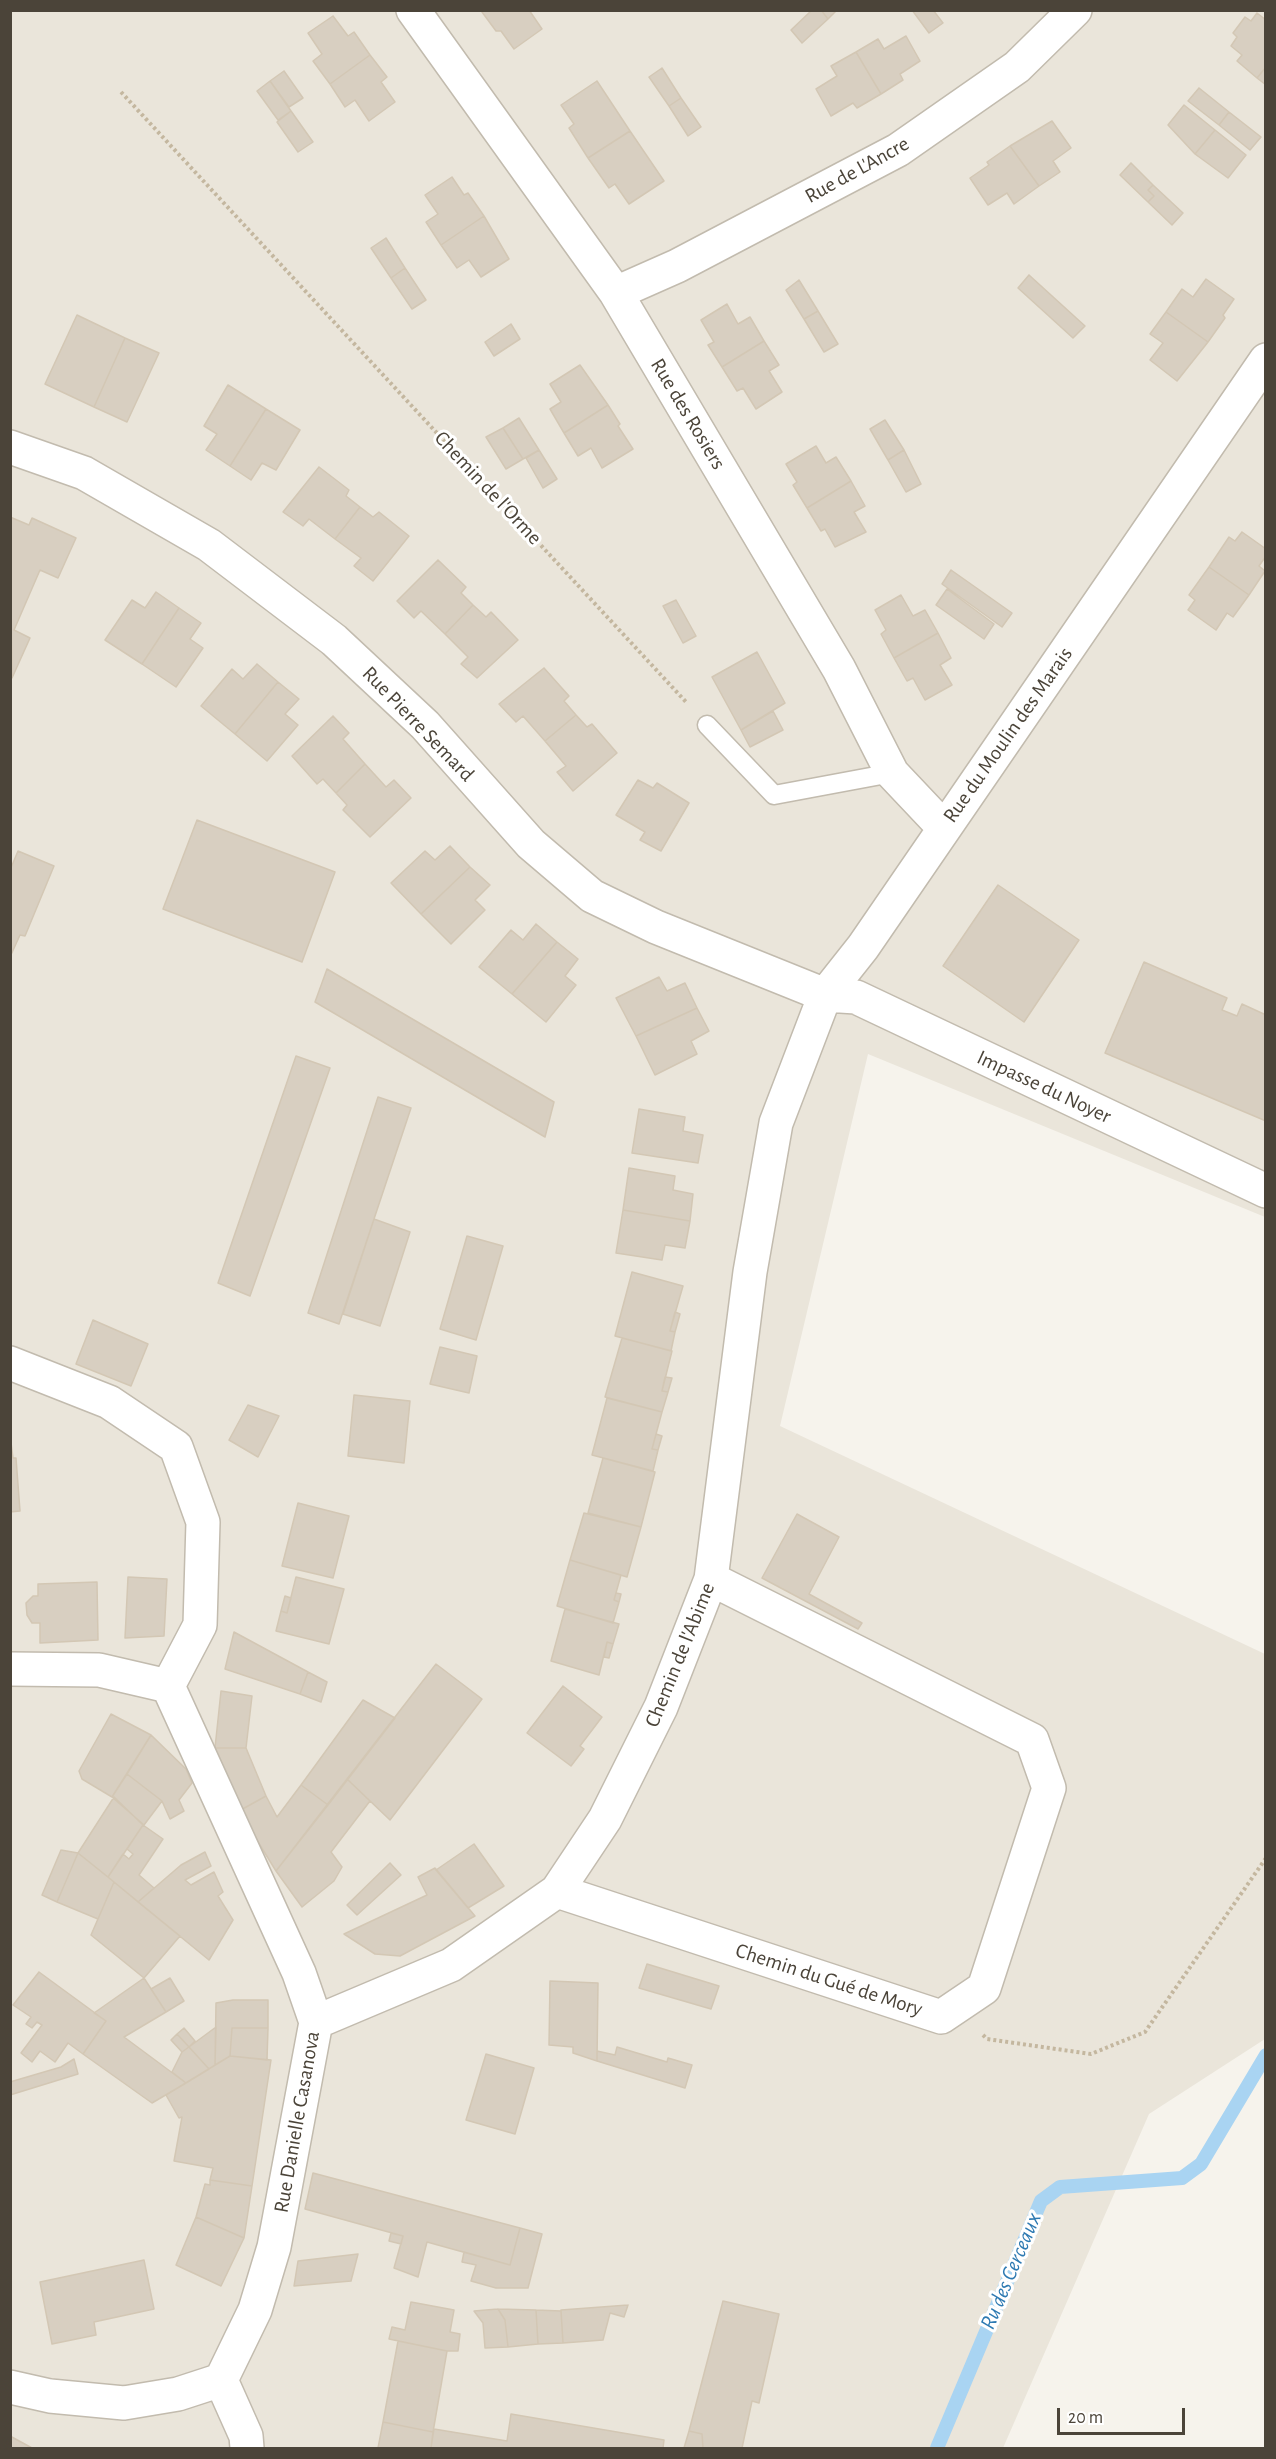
<!DOCTYPE html>
<meta charset="utf-8">
<style>
body{margin:0}
#map{position:relative;width:1276px;height:2459px;overflow:hidden;background:#f6f3ec;font-family:"Alegreya Sans",sans-serif}
canvas{display:block}
.frame{position:absolute;inset:0;border:12px solid #4b4439;pointer-events:none}
.scale{position:absolute;left:1057px;top:2408px;width:128px;height:27px;box-sizing:border-box;border:3px solid #4b4439;border-top:0;padding-left:8px;font-size:18px;line-height:21px;white-space:nowrap;color:#4b4439;-webkit-text-stroke:4px #fff;paint-order:stroke}
</style>
<div id="map">
<canvas width="1276" height="2459"></canvas>
<div class="frame"></div>
<div class="scale">20 m</div>
</div>
<script>
const ctx = document.querySelector('canvas').getContext('2d');
ctx.lineJoin = 'round';
function fill(path, color) {
  ctx.fillStyle = color;
  ctx.fill(path, 'evenodd');
}
function poly(rows) {
  const path = new Path2D();
  for (const r of rows) {
    path.moveTo(r[0], r[1]);
    for (let i = 2; i < r.length; i += 2) path.lineTo(r[i], r[i + 1]);
  }
  return path;
}
function trace(path, color, width, dash) {
  ctx.strokeStyle = color;
  ctx.lineWidth = width;
  ctx.lineCap = dash ? 'butt' : 'round';
  ctx.setLineDash(dash || []);
  ctx.stroke(path);
}
function write(font, color, halo, rows, align = 'center') {
  ctx.font = font + ' "Alegreya Sans",sans-serif';
  ctx.lineWidth = 6;
  ctx.setLineDash([]);
  ctx.textBaseline = 'middle';
  ctx.strokeStyle = halo;
  ctx.fillStyle = color;
  for (const [text, x, y, turn = 0] of rows) {
    ctx.save();
    ctx.translate(x, y);
    ctx.rotate((+turn || 0) * Math.PI / 180);
    ctx.textAlign = isNaN(turn) ? turn : align;
    if (halo) ctx.strokeText(text, 0, 0);
    ctx.fillText(text, 0, 0);
    ctx.restore();
  }
}
fill(poly([
 [11,11,1265,11,1265,1217,868,1054,780,1426,1265,1654,1265,2039,1149,2114,1003,2448,11,2448]
]), '#eae5da');
trace(poly([
 [937,2448,1041,2201,1060,2187,1182,2178,1201,2164,1266,2055]
]), '#a9d4f2', 14);
const building = poly([
 [484,10,529,10,542,29,514,49,501,31,496,31,482,12,484,10],
 [812,10,821,10,828,19,802,43,791,30,812,10],
 [821,10,837,10,828,19,821,10],
 [912,10,933,10,943,23,929,33,912,10],
 [1257,13,1266,20,1266,67,1257,78,1237,61,1242,55,1231,46,1237,37,1233,33,1245,17,1251,21,1257,13],
 [333,16,348,36,354,32,370,55,330,84,313,61,322,54,308,33,333,16],
 [906,36,920,61,900,74,903,80,881,94,856,52,878,39,884,49,906,36],
 [856,52,881,94,857,108,853,103,831,116,816,89,837,76,831,66,856,52],
 [370,55,387,77,381,82,395,102,369,121,355,100,345,107,330,84,370,55],
 [1266,67,1266,85,1257,78,1266,67],
 [662,68,681,98,669,106,649,77,662,68],
 [284,71,303,98,289,107,270,81,284,71],
 [270,81,291,111,278,120,257,91,270,81],
 [597,81,630,131,588,158,569,128,574,124,561,105,597,81],
 [1199,88,1229,112,1219,125,1188,101,1199,88],
 [681,98,701,127,688,136,669,106,681,98],
 [1184,105,1215,130,1195,154,1168,125,1184,105],
 [291,111,313,142,298,152,277,122,291,111],
 [1229,112,1261,137,1250,150,1219,125,1229,112],
 [1052,121,1071,148,1053,161,1060,172,1039,186,1010,146,1052,121],
 [1215,130,1246,155,1228,178,1195,154,1215,130],
 [630,131,664,181,629,204,615,184,609,188,588,158,630,131],
 [1010,146,1039,186,1014,204,1007,193,988,205,970,178,989,165,987,162,1010,146],
 [1131,163,1153,185,1148,190,1154,196,1148,202,1120,175,1131,163],
 [452,177,464,195,468,193,484,216,441,245,426,222,438,214,425,195,452,177],
 [1153,185,1183,213,1172,225,1148,202,1154,196,1148,190,1153,185],
 [484,216,509,259,481,277,469,260,457,268,441,245,484,216],
 [386,238,405,268,391,278,371,248,386,238],
 [405,268,426,300,412,309,391,278,405,268],
 [1029,275,1085,326,1073,338,1018,288,1029,275],
 [1206,279,1234,299,1223,315,1225,318,1208,342,1166,312,1182,289,1193,297,1206,279],
 [799,280,818,311,804,319,786,290,799,280],
 [727,304,738,324,750,317,764,341,722,367,708,345,714,342,701,320,727,304],
 [818,311,838,344,824,352,804,319,818,311],
 [1166,312,1208,342,1177,381,1150,360,1163,343,1150,334,1166,312],
 [77,315,125,338,94,407,45,384,77,315],
 [511,324,520,339,494,356,485,342,511,324],
 [125,338,159,353,127,422,94,407,125,338],
 [764,341,779,365,769,371,782,392,756,409,743,388,737,391,722,367,764,341],
 [580,365,608,405,564,433,550,409,561,402,550,384,580,365],
 [228,385,266,409,230,466,206,450,217,434,204,426,228,385],
 [608,405,620,424,618,426,633,449,602,468,591,448,578,456,564,433,608,405],
 [266,409,300,430,276,470,262,463,251,480,230,466,266,409],
 [519,418,539,450,523,459,503,428,519,418],
 [885,420,904,450,888,460,870,429,885,420],
 [503,428,523,459,506,469,486,437,503,428],
 [816,446,826,463,836,457,851,481,807,508,793,485,797,482,786,464,816,446],
 [539,450,557,479,543,488,526,458,539,450],
 [904,450,921,484,906,492,888,460,904,450],
 [319,467,349,490,346,496,360,507,335,539,309,519,303,526,283,512,319,467],
 [851,481,865,506,854,512,866,532,835,547,825,529,821,531,807,508,851,481],
 [360,507,373,517,379,512,409,536,373,581,354,566,361,558,335,539,360,507],
 [10,517,29,525,32,518,76,538,58,578,40,570,14,630,30,638,12,678,10,517],
 [1242,532,1266,549,1266,556,1259,566,1265,571,1249,595,1209,567,1229,537,1235,541,1242,532],
 [438,560,466,587,461,593,473,605,445,634,421,611,414,618,397,601,438,560],
 [1209,567,1249,595,1233,617,1227,613,1216,630,1188,610,1195,600,1189,595,1209,567],
 [951,570,1012,613,1002,627,942,584,951,570],
 [947,589,994,624,984,639,936,605,947,589],
 [156,592,179,608,142,664,105,640,132,600,145,608,156,592],
 [901,595,913,616,925,610,938,633,894,658,881,634,886,630,875,610,901,595],
 [676,600,696,636,683,643,663,606,676,600],
 [473,605,486,617,491,612,518,640,477,678,461,664,468,657,445,634,473,605],
 [179,608,201,623,190,639,203,648,176,687,142,664,179,608],
 [938,633,951,658,940,665,952,685,925,700,913,678,907,681,894,658,938,633],
 [757,652,785,703,741,730,712,677,757,652],
 [257,664,278,682,235,734,201,706,232,669,243,679,257,664],
 [544,668,569,696,564,701,576,715,545,741,523,716,516,722,499,704,544,668],
 [278,682,299,699,285,714,298,725,267,761,235,734,278,682],
 [773,711,783,730,750,747,741,730,773,711],
 [576,715,587,727,592,724,617,753,573,791,557,772,566,766,545,741,576,715],
 [333,716,349,733,343,739,365,764,336,793,323,779,317,784,292,756,333,716],
 [365,764,386,787,394,780,411,798,370,837,343,810,347,805,336,793,365,764],
 [638,780,653,788,657,783,689,803,661,851,640,840,645,832,616,815,638,780],
 [197,820,335,872,302,962,163,909,197,820],
 [450,846,470,867,421,914,391,883,425,851,435,860,450,846],
 [18,851,54,866,25,936,20,935,10,957,10,870,18,851],
 [470,867,490,885,475,900,485,910,451,944,421,914,470,867],
 [998,885,1079,940,1024,1022,943,966,998,885],
 [536,924,557,942,512,994,479,967,511,930,523,940,536,924],
 [557,942,578,959,565,976,576,985,546,1022,512,994,557,942],
 [1144,962,1227,998,1222,1010,1237,1016,1242,1004,1266,1015,1266,1121,1105,1053,1144,962],
 [327,969,554,1102,545,1137,315,1002,327,969],
 [659,977,667,991,685,983,697,1008,636,1036,616,998,659,977],
 [697,1008,709,1031,691,1041,697,1054,655,1075,636,1036,697,1008],
 [296,1056,330,1068,250,1296,218,1283,296,1056],
 [378,1097,411,1108,339,1324,308,1313,378,1097],
 [639,1109,685,1117,683,1131,703,1135,698,1163,632,1153,639,1109],
 [629,1168,675,1176,673,1190,693,1194,690,1221,623,1210,629,1168],
 [623,1210,690,1221,685,1248,665,1245,662,1260,616,1253,623,1210],
 [374,1219,410,1232,380,1326,343,1314,374,1219],
 [467,1236,503,1246,476,1340,440,1329,467,1236],
 [632,1272,683,1286,670,1331,675,1332,671,1351,615,1336,632,1272],
 [675,1312,680,1314,675,1332,670,1331,675,1312],
 [93,1320,148,1344,131,1386,76,1364,93,1320],
 [622,1338,672,1351,662,1391,668,1392,662,1412,605,1397,622,1338],
 [440,1347,477,1356,469,1393,430,1384,440,1347],
 [665,1377,672,1378,668,1392,662,1391,665,1377],
 [354,1395,410,1401,404,1463,348,1456,354,1395],
 [607,1398,662,1412,652,1449,658,1450,653,1471,592,1455,607,1398],
 [248,1405,279,1416,258,1457,229,1440,248,1405],
 [656,1434,662,1436,658,1450,652,1449,656,1434],
 [10,1435,13,1458,16,1458,20,1511,10,1512,10,1435],
 [603,1458,655,1472,641,1527,588,1513,603,1458],
 [298,1503,349,1516,333,1578,282,1566,298,1503],
 [584,1513,641,1527,627,1577,570,1560,584,1513],
 [797,1514,839,1537,809,1594,862,1623,858,1629,762,1578,797,1514],
 [570,1560,621,1575,614,1600,619,1602,613,1623,557,1606,570,1560],
 [128,1577,167,1579,164,1636,125,1638,128,1577],
 [296,1577,344,1589,329,1644,276,1631,281,1611,287,1613,296,1577],
 [97,1582,98,1640,40,1643,40,1623,32,1623,27,1615,26,1603,33,1596,38,1596,38,1584,97,1582],
 [616,1593,621,1594,619,1602,614,1600,616,1593],
 [285,1596,291,1598,287,1613,281,1611,285,1596],
 [565,1609,619,1624,613,1644,607,1642,599,1675,551,1661,565,1609],
 [234,1632,308,1672,300,1694,225,1669,234,1632],
 [607,1642,613,1644,609,1658,604,1657,607,1642],
 [436,1664,482,1699,390,1820,347,1779,436,1664],
 [308,1672,327,1682,321,1702,300,1694,308,1672],
 [563,1686,602,1717,580,1746,584,1749,571,1766,527,1733,563,1686],
 [221,1691,252,1696,246,1748,215,1748,221,1691],
 [363,1700,395,1718,328,1805,301,1785,363,1700],
 [111,1714,151,1735,112,1797,82,1779,79,1771,111,1714],
 [151,1735,186,1769,192,1783,179,1800,184,1811,170,1819,162,1801,127,1774,151,1735],
 [215,1748,246,1748,266,1796,239,1811,215,1748],
 [127,1774,162,1801,144,1825,112,1797,127,1774],
 [347,1779,370,1801,331,1852,342,1867,334,1881,302,1907,276,1871,347,1779],
 [301,1785,328,1805,276,1871,239,1811,266,1796,277,1817,301,1785],
 [114,1797,143,1825,108,1877,78,1853,114,1797],
 [143,1825,163,1839,139,1875,154,1888,138,1902,108,1877,123,1854,129,1859,133,1854,127,1849,143,1825],
 [474,1844,504,1886,468,1908,436,1870,474,1844],
 [61,1850,78,1853,57,1902,42,1895,61,1850],
 [205,1852,211,1866,185,1880,191,1885,214,1872,223,1892,218,1896,233,1920,209,1960,138,1902,181,1865,205,1852],
 [78,1853,114,1882,98,1919,57,1902,78,1853],
 [390,1863,401,1875,357,1915,347,1905,390,1863],
 [435,1868,475,1916,400,1956,375,1954,344,1934,427,1895,418,1877,435,1868],
 [114,1882,180,1936,144,1978,91,1935,114,1882],
 [647,1964,719,1986,711,2009,639,1988,647,1964],
 [39,1972,106,2021,83,2054,68,2043,55,2062,40,2051,32,2062,21,2053,42,2025,37,2022,32,2028,26,2024,31,2017,13,2005,39,1972],
 [144,1978,166,2012,124,2037,186,2083,152,2103,83,2054,106,2021,94,2013,144,1978],
 [170,1978,184,2001,166,2012,151,1989,170,1978],
 [550,1981,598,1983,597,2061,573,2053,573,2047,549,2045,550,1981],
 [233,2000,268,2000,268,2028,232,2028,230,2056,215,2065,216,2003,233,2000],
 [216,2027,215,2065,209,2069,189,2047,216,2027],
 [184,2028,195,2041,189,2047,177,2034,184,2028],
 [232,2028,268,2028,267,2060,230,2056,232,2028],
 [177,2034,189,2047,182,2052,171,2040,177,2034],
 [189,2047,209,2069,186,2083,172,2072,182,2052,189,2047],
 [617,2047,667,2062,668,2058,692,2065,685,2088,597,2061,597,2051,615,2055,617,2047],
 [486,2054,534,2068,515,2134,466,2120,486,2054],
 [230,2056,271,2060,252,2186,210,2180,213,2168,174,2161,182,2117,179,2118,166,2095,230,2056],
 [74,2059,78,2074,10,2095,10,2082,61,2067,74,2059],
 [313,2173,520,2228,510,2265,427,2242,418,2277,394,2268,403,2236,305,2209,313,2173],
 [210,2180,252,2186,244,2238,196,2217,205,2184,210,2185,210,2180],
 [196,2217,244,2238,221,2286,176,2265,196,2217],
 [520,2228,542,2234,528,2288,496,2288,471,2281,476,2265,462,2262,464,2252,510,2265,520,2228],
 [391,2233,403,2236,401,2244,389,2241,391,2233],
 [358,2254,351,2281,294,2286,298,2261,358,2254],
 [144,2260,154,2309,94,2322,96,2335,52,2344,40,2282,144,2260],
 [723,2301,779,2314,759,2403,752,2401,742,2448,703,2448,702,2434,689,2431,723,2301],
 [411,2302,454,2310,450,2332,460,2334,458,2351,447,2351,389,2339,392,2327,405,2330,411,2302],
 [628,2305,624,2317,610,2313,603,2340,563,2343,561,2310,628,2305],
 [498,2309,505,2320,508,2347,485,2348,483,2323,474,2311,498,2309],
 [498,2309,536,2310,538,2344,508,2347,505,2320,498,2309],
 [536,2310,561,2311,563,2343,538,2344,536,2310],
 [398,2341,447,2351,433,2432,383,2422,398,2341],
 [511,2414,664,2440,663,2448,431,2448,434,2429,507,2441,511,2414],
 [383,2422,433,2432,431,2448,378,2448,383,2422],
 [689,2431,702,2434,703,2448,684,2448,689,2431],
 [10,2436,32,2448,10,2448,10,2436]
]);
fill(building, '#d8cfc1');
trace(building, '#d3c7b4', 1.5);
const service = poly([
 [707,725,774,795,892,773]
]);
const minor = poly([
 [413,10,616,293,839,669,892,773,944,828],
 [616,293,677,266,898,150,1017,67,1075,10],
 [10,447,84,473,209,545,334,640,425,725,531,844,592,896,656,927,825,995,856,997,1266,1191],
 [10,1363,109,1402,176,1447,203,1522,200,1625,168,1686],
 [10,1669,99,1670,168,1686],
 [557,1891,941,2017,984,1988,1049,1788,1032,1740,711,1579],
 [316,2022,451,1965,557,1891,605,1819,661,1707,711,1579,750,1272,776,1123,825,995,863,947,1266,360],
 [221,2380,246,2436,247,2448],
 [10,2387,50,2396,124,2403,178,2394,221,2380,255,2310,274,2247,316,2022,299,1973,168,1686]
]);
trace(service, '#c2bbae', 21);
trace(minor, '#c2bbae', 36);
trace(poly([
 [121,92,686,702],
 [983,2035,987,2039,1091,2054,1145,2032,1266,1858]
]), '#c4b79f', 4, [3, 3]);
trace(service, '#fff', 18);
trace(minor, '#fff', 33);
write('21px', '#4b4439', '#fff', [
 ["Rue de L'Ancre",857,170,-29],
 ["Rue des Rosiers",688,414,59],
 ["Chemin de l'Orme",488,488,47],
 ["Rue Pierre Semard",418,724,46],
 ["Rue du Moulin des Marais",1008,735,-55],
 ["Impasse du Noyer",1044,1087,25],
 ["Chemin de l'Abime",680,1655,-68],
 ["Chemin du Gué de Mory",829,1980,18],
 ["Rue Danielle Casanova",297,2122,-80]
]);
write('italic 22px', '#2e7ab2', '#fff', [
 ["Ru des Cerceaux",1011,2271,-67]
]);
</script>
